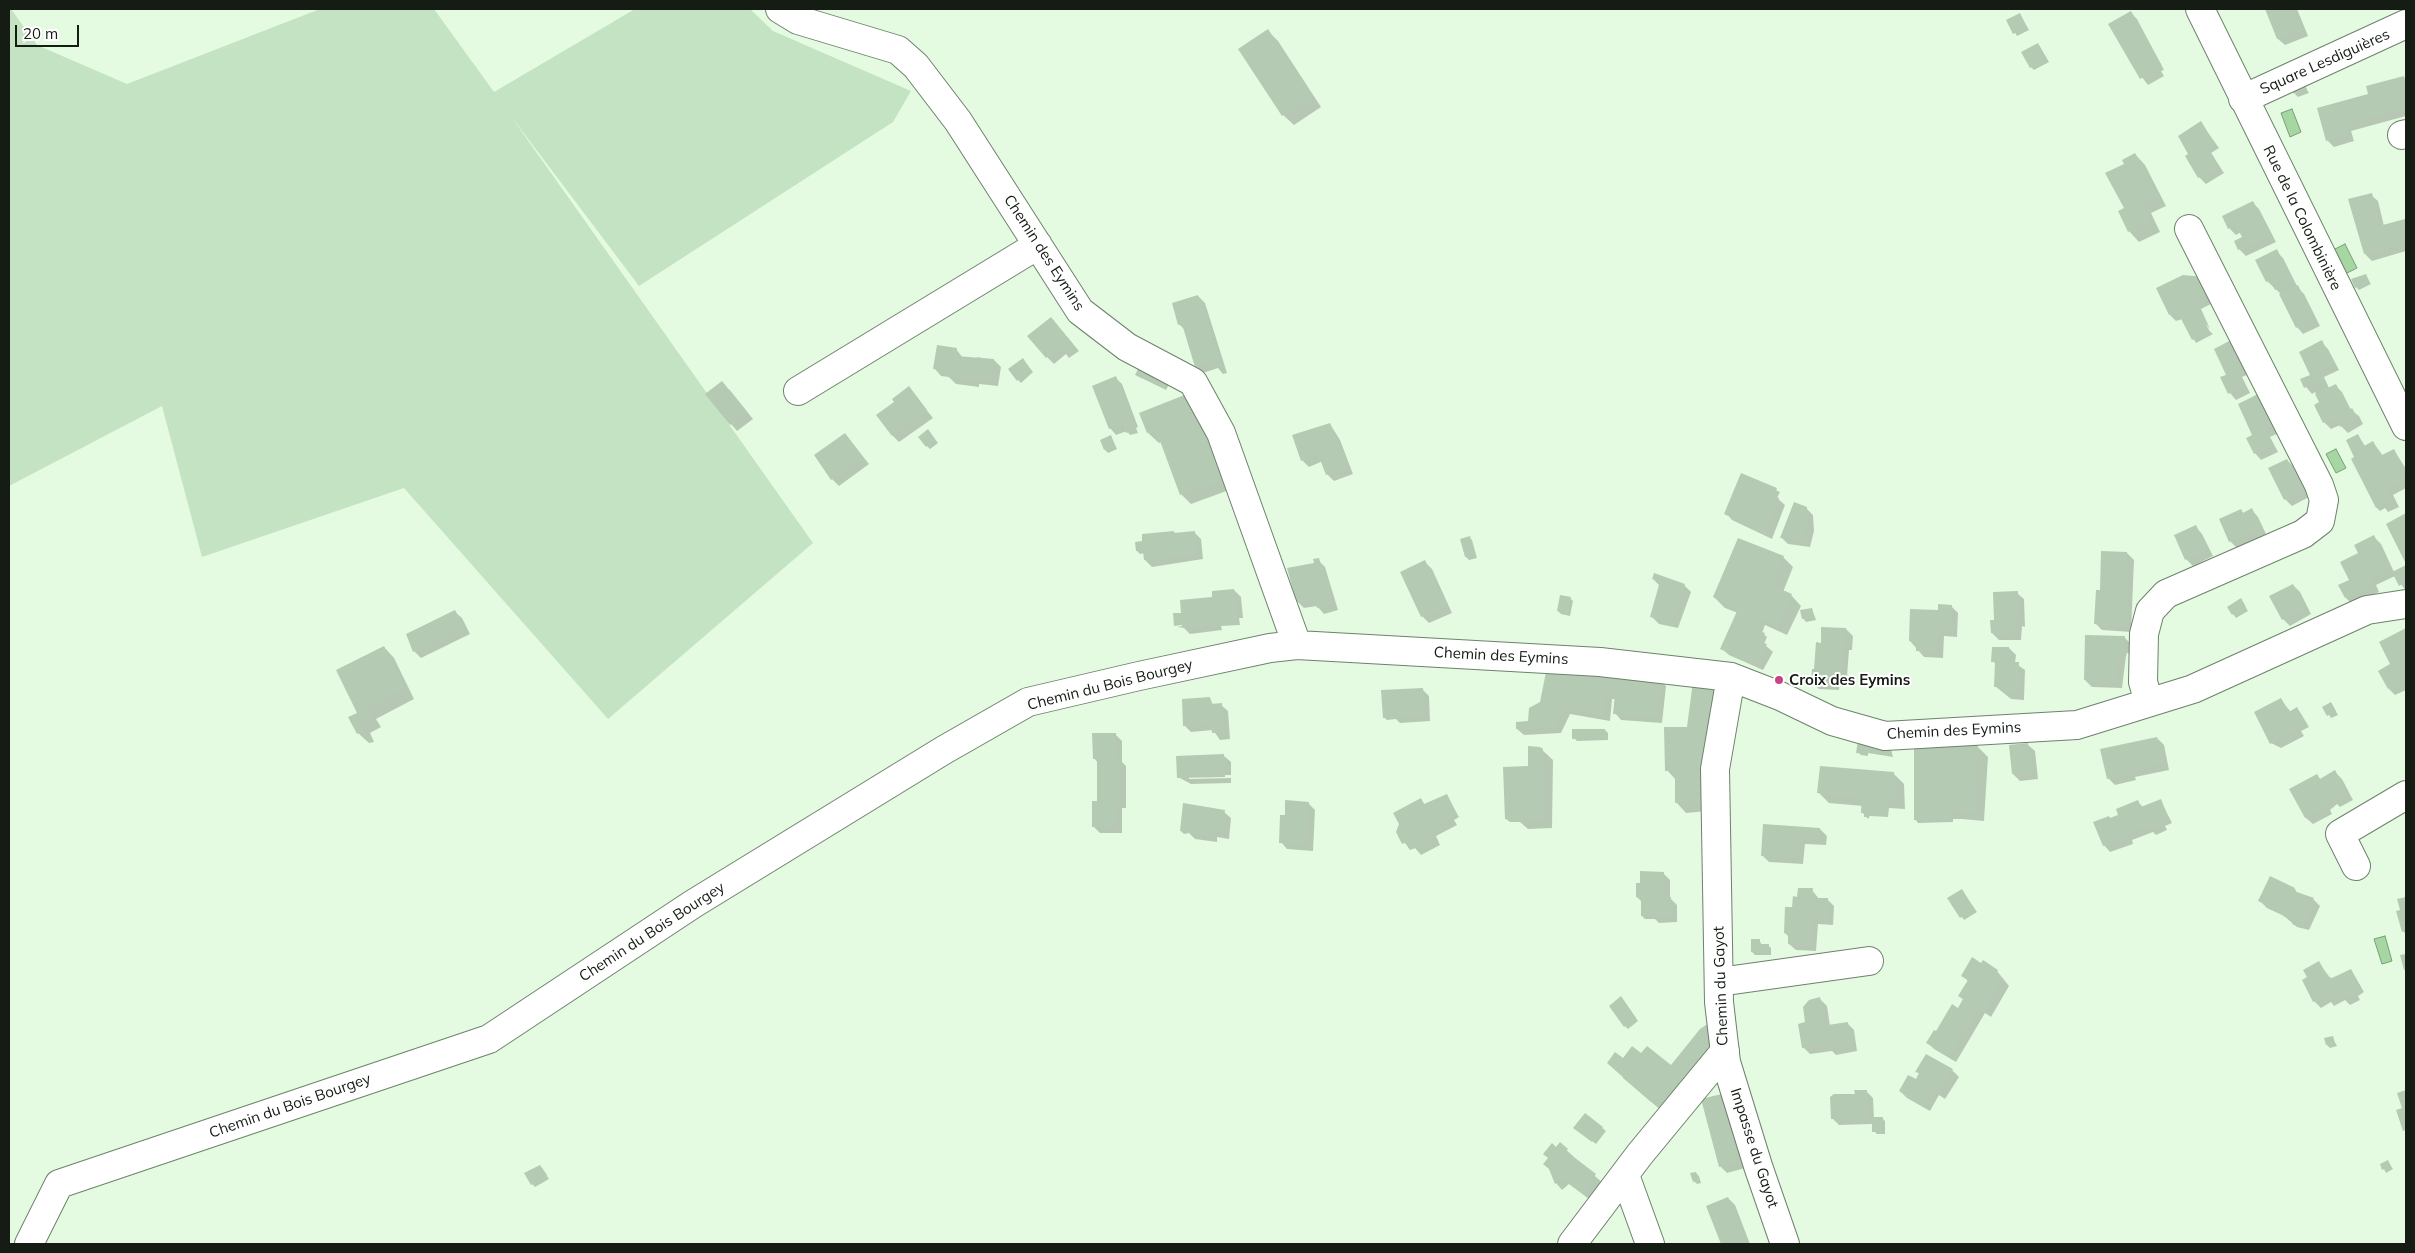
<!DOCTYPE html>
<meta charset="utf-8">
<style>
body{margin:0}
#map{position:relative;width:2415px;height:1253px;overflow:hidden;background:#e4fbe2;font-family:Mulish,sans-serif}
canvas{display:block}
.frame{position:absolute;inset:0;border:10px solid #141c13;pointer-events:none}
.scale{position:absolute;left:15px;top:25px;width:64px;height:22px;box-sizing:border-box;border:2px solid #141c13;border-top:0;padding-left:6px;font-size:15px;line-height:18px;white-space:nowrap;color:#141c13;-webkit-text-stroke:4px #fff;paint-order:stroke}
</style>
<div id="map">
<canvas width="2415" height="1253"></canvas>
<div class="frame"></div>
<div class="scale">20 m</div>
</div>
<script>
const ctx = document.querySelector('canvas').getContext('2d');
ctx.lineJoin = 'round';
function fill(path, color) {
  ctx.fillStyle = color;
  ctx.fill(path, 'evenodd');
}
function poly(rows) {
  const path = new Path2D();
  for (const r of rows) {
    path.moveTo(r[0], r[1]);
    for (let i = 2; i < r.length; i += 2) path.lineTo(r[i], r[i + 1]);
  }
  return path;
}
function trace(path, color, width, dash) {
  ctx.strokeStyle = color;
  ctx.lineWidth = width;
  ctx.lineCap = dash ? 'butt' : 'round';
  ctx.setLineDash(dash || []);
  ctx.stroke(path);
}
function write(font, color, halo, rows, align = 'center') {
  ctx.font = font + ' Mulish,sans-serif';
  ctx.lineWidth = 4;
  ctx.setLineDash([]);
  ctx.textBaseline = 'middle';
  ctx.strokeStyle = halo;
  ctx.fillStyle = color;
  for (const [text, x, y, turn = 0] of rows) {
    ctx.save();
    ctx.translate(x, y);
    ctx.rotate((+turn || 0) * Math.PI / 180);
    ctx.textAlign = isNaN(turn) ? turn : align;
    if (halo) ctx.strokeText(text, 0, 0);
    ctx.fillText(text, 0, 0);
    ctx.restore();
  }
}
fill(poly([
 [9,9,11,9,37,45,127,84,320,9,434,9,494,92,635,9,750,9,773,31,911,91,893,122,639,286,510,115,813,543,608,719,404,488,202,557,162,406,9,486]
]), '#c4e3c2');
const water = poly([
 [2292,109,2301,132,2290,137,2281,113,2292,109],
 [2345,244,2357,268,2345,274,2333,250,2345,244],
 [2336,449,2346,468,2336,473,2326,454,2336,449],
 [2385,936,2392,961,2382,964,2374,939,2385,936]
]);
fill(water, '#a6d6a2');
trace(water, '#7a9e77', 1);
fill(poly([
 [2266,9,2297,9,2308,36,2285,45,2278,39],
 [2130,12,2137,19,2164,70,2161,71,2164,76,2148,85,2131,63,2109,24],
 [2020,15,2029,30,2017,36,2008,21],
 [1268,31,1278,41,1321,107,1294,125,1283,115],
 [2038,44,2049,62,2034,70,2031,67],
 [2403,77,2406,80,2406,116,2351,131,2354,141,2334,147,2327,140,2370,94],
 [2303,83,2309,93,2298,97,2295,94],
 [2201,123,2219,148,2211,153,2224,173,2206,184,2199,177,2190,155],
 [2135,154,2145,165,2166,206,2151,213,2160,232,2139,242,2129,231,2126,209,2126,164],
 [2371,195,2378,201,2384,226,2406,222,2406,251,2372,261,2365,254],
 [2252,202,2259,209,2276,242,2246,256,2239,249,2244,237,2241,232,2236,235,2229,228],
 [2276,251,2283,258,2298,288,2304,294,2320,326,2303,334,2297,327,2281,294,2267,281],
 [2183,276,2217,301,2201,309,2210,329,2206,324,2206,328,2213,334,2196,343,2182,319,2176,321,2170,315],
 [2366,276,2371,284,2359,290,2356,287],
 [1198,296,1205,303,1227,373,1223,374,1218,368,1203,373,1196,366,1185,330,1179,324],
 [1051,318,1079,351,1069,358,1066,354,1054,364,1047,357],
 [2233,341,2252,373,2242,377,2250,393,2236,400,2230,393,2228,375],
 [2321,342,2328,349,2339,370,2324,377,2329,388,2335,385,2342,392,2351,410,2359,416,2363,424,2348,433,2340,425,2331,429,2324,422,2321,403,2315,392,2312,394,2306,387,2312,375],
 [956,349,963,358,977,360,977,357,994,360,1001,367,998,386,979,384,979,387,956,384,949,377,941,376,935,369],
 [1026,363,1033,372,1021,383,1018,380],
 [1136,375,1172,379,1166,390],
 [1116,378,1122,384,1138,427,1136,428,1138,433,1130,435,1127,431,1116,435,1110,428],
 [909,388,933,418,899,442,892,435],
 [729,389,753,419,737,431,731,424],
 [1191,394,1232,489,1191,504,1181,494,1162,442,1159,443,1148,433],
 [2259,395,2281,432,2270,437,2278,452,2261,460,2255,453,2254,435],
 [1330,424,1340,440,1353,474,1334,481,1327,474,1323,461,1309,467,1302,460],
 [845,434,869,464,839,486,832,479],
 [931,434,938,443,930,449,927,446],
 [2358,435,2365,446,2373,442,2383,456,2394,450,2406,469,2406,488,2393,495,2399,507,2388,512,2385,508,2380,511,2377,508,2356,458],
 [1111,436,1117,449,1108,453,1105,450],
 [2287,460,2294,467,2309,497,2292,506,2285,499],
 [1742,475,1780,492,1777,498,1785,505,1772,539,1732,520,1726,513],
 [1806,508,1813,515,1814,531,1810,547,1788,544,1781,537],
 [2252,510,2258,517,2266,534,2237,548,2230,541,2241,511,2244,514],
 [2196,527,2202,534,2213,556,2193,566,2186,559],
 [1174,532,1176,534,1194,532,1201,539,1203,559,1152,567,1145,560,1145,553,1140,554,1137,551],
 [1469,537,1472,540,1477,558,1469,560,1466,557],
 [2374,537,2381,544,2394,572,2406,566,2406,591,2395,576,2376,585,2379,592,2352,604,2346,598,2350,580],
 [2127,553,2134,560,2131,632,2102,630,2096,624,2101,591],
 [1783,557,1793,567,1783,592,1791,595,1801,606,1787,635,1765,625,1762,633,1767,637,1764,644,1773,652,1763,670,1729,655,1722,649,1738,613,1725,608,1714,597],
 [1318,560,1325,567,1338,610,1324,614,1317,606,1304,608,1297,601],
 [1425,562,1432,569,1452,613,1429,623,1422,616],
 [1653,579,1684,585,1691,592,1678,628,1659,624,1652,617,1660,586],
 [2293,585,2300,592,2311,614,2290,626,2283,619],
 [1234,590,1241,597,1243,618,1239,618,1240,625,1221,626,1222,630,1190,634,1184,628,1177,627,1188,625,1175,625,1182,614],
 [2017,593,2024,599,2025,627,2022,626,2021,640,1999,640,1992,633],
 [1570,598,1573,601,1570,616,1561,614,1558,611],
 [2243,603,2248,611,2236,618,2228,607],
 [1951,606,1958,613,1957,637,1944,636,1943,658,1924,657,1910,641,1939,611],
 [1812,609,1816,620,1806,622,1803,618],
 [455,612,462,618,470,634,421,658,414,651],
 [1846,629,1853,636,1852,650,1849,650,1847,677,1840,677,1839,690,1819,689,1812,682,1822,644],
 [2406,629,2406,690,2395,695,2389,689,2390,666],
 [2124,637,2131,644,2131,653,2127,653,2126,656,2122,688,2092,687,2085,680],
 [384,647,394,658,414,699,376,719,381,727,370,733,374,742,369,743,358,733,359,713],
 [2009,648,2016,655,2015,663,2025,670,2024,700,2011,699,1995,686,1996,665,1993,661],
 [1659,679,1666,686,1662,723,1621,720,1615,713,1616,699,1612,699,1610,721,1570,714,1561,733,1524,735,1517,729,1529,723,1530,708],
 [1694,683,1718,810,1686,813,1676,802,1676,780,1667,770,1688,728],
 [1422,689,1429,696,1430,721,1400,723,1396,719,1387,720,1384,717],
 [1210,698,1213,705,1221,705,1228,711,1230,739,1220,740,1213,730,1191,732,1184,725],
 [2280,699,2291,712,2297,709,2300,712,2309,727,2301,731,2304,736,2281,748,2271,743],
 [2331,703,2338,715,2331,718,2324,707],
 [1605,730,1608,733,1608,740,1577,741,1574,738],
 [1115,734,1122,741,1122,762,1126,766,1126,808,1122,808,1122,833,1100,833,1093,826,1098,802,1098,763,1094,758],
 [2157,738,2164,745,2169,770,2135,777,2136,780,2115,785,2108,778],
 [1859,741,1891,749,1893,757,1868,753,1868,756,1861,755,1858,752],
 [2028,745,2035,751,2038,779,2020,781,2013,774],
 [1977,746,1988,757,1984,821,1962,819,1953,819,1953,822,1918,823,1915,819],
 [1540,748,1553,760,1552,828,1528,829,1520,822,1510,822,1506,819],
 [1224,756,1231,762,1231,775,1189,776,1189,779,1231,778,1231,783,1191,784,1178,777],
 [2335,772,2342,779,2353,800,2340,807,2337,804,2330,810,2332,814,2313,824,2306,818,2291,790,2317,776,2321,780],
 [1893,773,1904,784,1905,809,1889,808,1888,817,1870,816,1868,819,1862,812,1863,806,1829,803,1819,793],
 [1446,795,1459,817,1454,820,1457,825,1436,836,1440,845,1421,855,1415,848,1410,850,1397,832,1421,800,1425,805],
 [2161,801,2172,823,2165,826,2167,830,2156,835,2153,832,2132,840,2133,844,2110,852,2104,845,2111,819,2120,816,2138,802,2143,807],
 [1308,803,1315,810,1313,851,1287,849,1281,842],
 [1224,812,1231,818,1229,839,1217,837,1217,842,1195,839,1189,833,1184,834,1181,831],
 [1764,825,1820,829,1827,836,1826,845,1805,844,1803,864,1769,862,1762,855],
 [1663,873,1670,880,1670,898,1677,905,1677,922,1659,923,1655,919,1645,919,1642,916,1642,902,1637,897],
 [2295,889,2297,893,2313,899,2320,906,2309,930,2297,927,2284,916,2267,908,2260,901],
 [1812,890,1819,899,1827,899,1834,906,1833,925,1818,924,1816,951,1796,950,1789,944,1789,937,1785,933,1798,898],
 [1962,890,1977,912,1964,920,1949,898],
 [2406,898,2406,934,2403,931,2399,900],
 [1759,940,1762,945,1768,945,1771,948,1771,955,1755,955,1752,952],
 [2319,963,2331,979,2351,970,2364,992,2358,996,2360,1000,2350,1005,2345,1000,2334,1006,2331,1002,2321,1008,2314,1001,2309,978],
 [1997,971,2009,986,1991,1017,1985,1013,1956,1062,1934,1049,1927,1042,1958,1009,1964,1000,1960,996,1969,982,1963,976],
 [1820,999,1827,1006,1830,1026,1847,1023,1854,1030,1857,1051,1836,1055,1832,1051,1810,1054,1803,1047,1807,1024],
 [1624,1001,1638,1021,1628,1029,1625,1026],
 [1725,1031,1663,1112,1623,1078,1623,1060,1641,1055,1671,1067],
 [2332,1037,2337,1046,2330,1048,2327,1045],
 [1952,1070,1959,1077,1945,1099,1939,1095,1930,1111,1907,1098,1900,1091,1916,1081,1920,1074,1917,1071],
 [1867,1092,1873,1098,1874,1119,1882,1118,1885,1121,1885,1134,1877,1134,1874,1131,1873,1124,1839,1125,1832,1118,1856,1095],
 [1702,1100,1749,1167,1727,1173,1720,1166],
 [1585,1114,1606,1131,1596,1144,1578,1130],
 [1560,1144,1574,1157,1573,1158,1602,1182,1589,1199,1569,1184,1562,1190,1556,1183,1549,1158],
 [2388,1162,2393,1169,2386,1173,2382,1165],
 [543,1170,549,1179,535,1187,532,1184],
 [1696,1173,1699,1176,1701,1183,1697,1184,1694,1181],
 [1728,1198,1735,1205,1750,1244,1722,1244,1708,1206]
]), '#0003');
fill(poly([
 [2265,9,2294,9,2302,29,2277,39],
 [2131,11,2162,66,2140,79,2108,24],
 [2020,13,2027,27,2013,34,2006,20],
 [1268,29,1312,96,1282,116,1238,49],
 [2038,43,2047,59,2030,68,2021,52],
 [2404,76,2406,85,2406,107,2345,124,2348,135,2326,141,2317,108,2368,94,2366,86],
 [2303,82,2307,89,2294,94,2291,87],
 [2201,121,2213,141,2204,146,2206,150,2209,149,2219,166,2198,178,2185,156,2188,154,2178,136],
 [2135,153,2156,195,2141,203,2150,221,2128,232,2118,211,2124,208,2105,173,2124,164,2122,160],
 [2372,193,2379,226,2405,219,2406,243,2364,254,2348,199],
 [2253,201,2270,235,2238,250,2234,241,2242,237,2236,225,2228,229,2222,216],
 [2277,249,2292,281,2275,290,2270,280,2266,282,2255,260],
 [2366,274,2369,281,2355,288,2351,279],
 [2183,275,2203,277,2211,294,2195,302,2210,332,2192,340,2177,311,2169,315,2156,288],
 [2298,285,2314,319,2296,328,2279,294],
 [1198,295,1221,366,1215,367,1212,362,1195,367,1182,324,1178,325,1172,303],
 [1051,317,1073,344,1062,352,1058,348,1046,358,1027,336],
 [2233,339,2246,366,2236,370,2244,386,2228,394,2220,377,2226,375,2214,349],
 [2322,340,2333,363,2318,370,2322,379,2304,388,2300,379,2310,375,2299,352],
 [937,345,957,348,956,356,994,359,991,380,973,378,973,381,948,377,948,371,933,369],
 [1023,358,1030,369,1017,381,1008,369],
 [1142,361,1170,374,1163,388,1135,375],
 [1116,376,1136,430,1126,433,1123,424,1109,429,1092,386],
 [722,381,747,412,730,425,705,394],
 [2336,384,2349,410,2352,408,2357,417,2340,427,2335,417,2323,423,2314,405,2319,402,2315,394],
 [909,386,927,410,892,436,876,415,894,402,892,399],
 [1192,392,1223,479,1180,495,1156,430,1147,433,1139,413],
 [2260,393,2275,425,2264,430,2272,445,2254,454,2246,438,2252,435,2238,404],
 [1330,423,1347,467,1326,475,1318,454,1301,461,1292,435],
 [928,429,935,439,926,447,918,437],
 [845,433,863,457,831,480,814,455],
 [2358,434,2364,446,2373,441,2380,456,2394,449,2406,474,2406,478,2387,488,2393,500,2376,508,2351,459,2354,457,2346,440],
 [1111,435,1115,446,1104,450,1100,440],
 [2287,459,2303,490,2284,500,2268,468],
 [1741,473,1777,488,1774,496,1779,498,1765,533,1724,514],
 [1794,502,1807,507,1807,523,1804,540,1780,538],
 [2252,508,2260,527,2229,542,2219,519,2241,509,2243,513],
 [2406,513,2406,564,2386,524],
 [2196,525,2207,549,2185,560,2174,535],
 [1174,531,1174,533,1195,531,1197,553,1144,560,1143,551,1136,551,1135,542,1142,541,1142,534],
 [2374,535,2390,569,2370,578,2373,585,2345,598,2338,585,2349,580,2340,562,2358,553,2354,545],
 [1470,536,1475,555,1465,557,1460,539],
 [1738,538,1784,556,1771,585,1792,594,1777,626,1759,618,1754,629,1765,633,1761,642,1767,644,1756,664,1720,649,1738,609,1713,597],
 [2101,551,2127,552,2125,625,2094,624,2096,590,2100,590],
 [1319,558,1332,603,1317,608,1313,599,1296,602,1287,568,1314,563,1313,559],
 [1425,560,1446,606,1421,617,1400,572],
 [2406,565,2406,582,2399,586,2392,572],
 [1654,573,1685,584,1671,622,1650,617,1660,581,1652,579],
 [2293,584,2305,607,2282,620,2269,596],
 [1234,589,1237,622,1182,627,1182,625,1174,626,1173,613,1181,613,1180,600,1212,597,1212,591],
 [2018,591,2018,620,2015,620,2015,634,1991,633,1990,620,1994,620,1993,592],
 [1560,595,1571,597,1567,613,1557,611],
 [2241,598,2246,607,2232,615,2227,607],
 [1938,604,1952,605,1950,630,1938,630,1937,651,1916,651,1916,642,1909,641,1910,609,1938,610],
 [1812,608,1814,617,1802,619,1800,610],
 [455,610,464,627,413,652,406,634],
 [1821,627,1846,628,1846,644,1842,644,1841,671,1834,670,1833,684,1811,683,1812,669,1814,669,1816,642,1821,643],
 [2406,628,2406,680,2388,689,2378,671,2390,664,2379,642],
 [2085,635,2125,636,2124,653,2119,653,2119,662,2116,662,2115,682,2084,680],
 [384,646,404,689,366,708,371,716,360,722,364,731,357,734,348,717,357,713,336,670],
 [1992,647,2009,647,2009,662,2019,662,2018,693,2003,693,2003,687,1994,687,1995,662,1991,662],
 [1547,667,1660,678,1656,717,1613,714,1615,694,1606,693,1603,715,1563,708,1554,727,1516,729,1516,722,1528,721,1529,708,1540,702],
 [1693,681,1720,684,1712,746,1705,746,1708,800,1675,803,1675,771,1665,771,1664,727,1687,727],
 [1423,688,1424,715,1383,718,1381,690],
 [1210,697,1211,704,1222,703,1224,732,1212,733,1211,724,1183,726,1182,699],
 [2281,698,2289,712,2297,707,2306,724,2270,744,2254,712],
 [2331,702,2336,711,2327,716,2322,707],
 [1572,729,1605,729,1606,737,1572,739],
 [1092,733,1116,733,1116,758,1120,758,1119,802,1116,802,1115,826,1092,827,1092,801,1097,801,1097,759,1093,759],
 [2157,737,2163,763,2129,770,2129,774,2107,779,2100,749],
 [1858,740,1889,745,1891,755,1865,751,1865,754,1856,753],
 [2028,743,2031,773,2012,774,2009,745],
 [1959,745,1978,745,1974,811,1950,809,1950,820,1914,820,1914,747],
 [1528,746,1540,747,1543,749,1542,818,1505,819,1503,767,1528,766],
 [1224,754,1225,777,1177,778,1176,756],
 [1820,766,1894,772,1895,799,1888,798,1886,815,1867,813,1867,817,1864,817,1864,813,1861,813,1862,796,1817,793],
 [2335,770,2347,793,2332,801,2330,798,2324,803,2326,807,2305,818,2289,789,2317,774,2320,779],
 [1447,794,1457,814,1430,829,1434,838,1413,849,1409,841,1402,844,1396,832,1399,824,1393,813,1421,798,1424,804],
 [2161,799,2169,820,2148,829,2147,825,2126,833,2127,837,2103,846,2093,822,2109,816,2110,818,2118,815,2116,809,2138,800,2141,807],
 [1285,800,1309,802,1307,844,1279,843,1280,815,1285,815],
 [1183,803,1225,810,1222,832,1211,831,1210,836,1180,831],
 [1763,824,1820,828,1820,839,1798,837,1797,858,1761,856],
 [1640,871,1664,872,1664,897,1671,897,1671,916,1641,916,1641,898,1636,897,1636,883,1640,883],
 [2270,876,2295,888,2294,891,2314,898,2301,928,2292,924,2294,921,2283,916,2284,913,2258,901],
 [1798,888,1813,888,1812,898,1828,898,1827,919,1811,918,1810,945,1788,944,1788,934,1784,933,1785,907,1792,907,1793,896,1797,897],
 [1962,889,1974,909,1960,918,1947,898],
 [2406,897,2406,930,2402,932,2396,911,2400,910,2397,899],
 [1751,939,1760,939,1760,944,1769,944,1768,953,1751,952],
 [2406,954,2406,969,2404,970,2400,955],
 [1972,957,1981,963,1983,960,1998,970,1996,974,2003,978,1984,1011,1977,1008,1949,1056,1926,1043,1934,1030,1936,1031,1952,1004,1958,1008,1963,999,1958,996,1968,980,1961,976],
 [2319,961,2328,977,2332,978,2351,969,2362,989,2343,999,2339,993,2326,1000,2325,996,2313,1002,2302,980,2307,977,2303,970],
 [1621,996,1636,1018,1624,1027,1609,1006],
 [1820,997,1824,1020,1821,1021,1821,1026,1848,1022,1851,1045,1828,1049,1827,1044,1802,1048,1798,1024,1805,1022,1803,1007,1809,1000],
 [1715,1019,1717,1035,1705,1051,1709,1055,1693,1073,1689,1070,1681,1079,1685,1083,1667,1105,1656,1097,1651,1102,1607,1063,1615,1052,1623,1058,1632,1046,1641,1053,1647,1046,1671,1065,1700,1029],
 [2333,1036,2335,1043,2326,1045,2324,1038],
 [1926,1054,1953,1069,1938,1093,1932,1089,1923,1105,1899,1091,1908,1075,1916,1079,1919,1073,1915,1072],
 [1854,1090,1867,1090,1868,1118,1831,1119,1830,1097,1834,1094,1855,1094],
 [2406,1090,2406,1130,2403,1131,2396,1110,2402,1108,2397,1093],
 [1726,1093,1743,1161,1719,1167,1701,1099],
 [1585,1113,1603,1127,1592,1142,1573,1128],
 [1872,1117,1883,1117,1883,1132,1872,1132],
 [1560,1142,1568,1149,1566,1151,1596,1174,1582,1193,1561,1178,1555,1184,1549,1169,1543,1164,1548,1158,1543,1154,1552,1143,1556,1147],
 [2388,1160,2391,1166,2382,1170,2380,1164],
 [540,1165,547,1175,531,1185,524,1173],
 [1696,1172,1699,1180,1693,1182,1690,1173],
 [1728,1197,1746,1244,1721,1244,1706,1206]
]), '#b4cab2');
const minor = poly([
 [780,9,798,20,898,50,916,66,958,121,1080,311,1127,347,1193,382,1221,433,1297,645],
 [2200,9,2406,426],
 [2243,99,2406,24],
 [2402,135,2406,134],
 [798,391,1038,245],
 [1731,677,1715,769,1719,1002,1726,1062,1758,1166,1785,1244],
 [2149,702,2143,682,2144,634,2150,611,2166,594,2303,534,2320,521,2324,500,2319,485,2189,229],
 [2356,866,2340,834,2406,795],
 [1719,982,1869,961],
 [1625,1175,1650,1244],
 [29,1244,59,1184,489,1039,693,904,944,750,1028,702,1139,676,1270,648,1297,645,1600,662,1731,677,1780,696,1832,721,1885,736,2077,725,2193,689,2367,610,2406,604],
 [1572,1244,1640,1154,1725,1051]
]);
trace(minor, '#6d826b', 30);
trace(minor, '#fff', 28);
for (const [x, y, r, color] of [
 [1779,680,5,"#c84386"]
]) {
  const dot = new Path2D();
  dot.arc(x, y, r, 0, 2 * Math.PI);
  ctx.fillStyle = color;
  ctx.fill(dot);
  trace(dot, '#fff', 2);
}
write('15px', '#141c13', '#fff', [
 ["Square Lesdiguières",2325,62,-24],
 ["Rue de la Colombinière",2302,218,64],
 ["Chemin des Eymins",1044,253,57],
 ["Chemin des Eymins",1501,656,3],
 ["Chemin du Bois Bourgey",1110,685,-14],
 ["Chemin des Eymins",1954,731,-3],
 ["Chemin du Bois Bourgey",652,932,-33],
 ["Chemin du Gayot",1721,986,-92],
 ["Chemin du Bois Bourgey",290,1106,-19],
 ["Impasse du Gayot",1754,1148,72]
]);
write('bold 15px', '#141c13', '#fff', [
 ["Croix des Eymins",1789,680]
], 'left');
</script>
